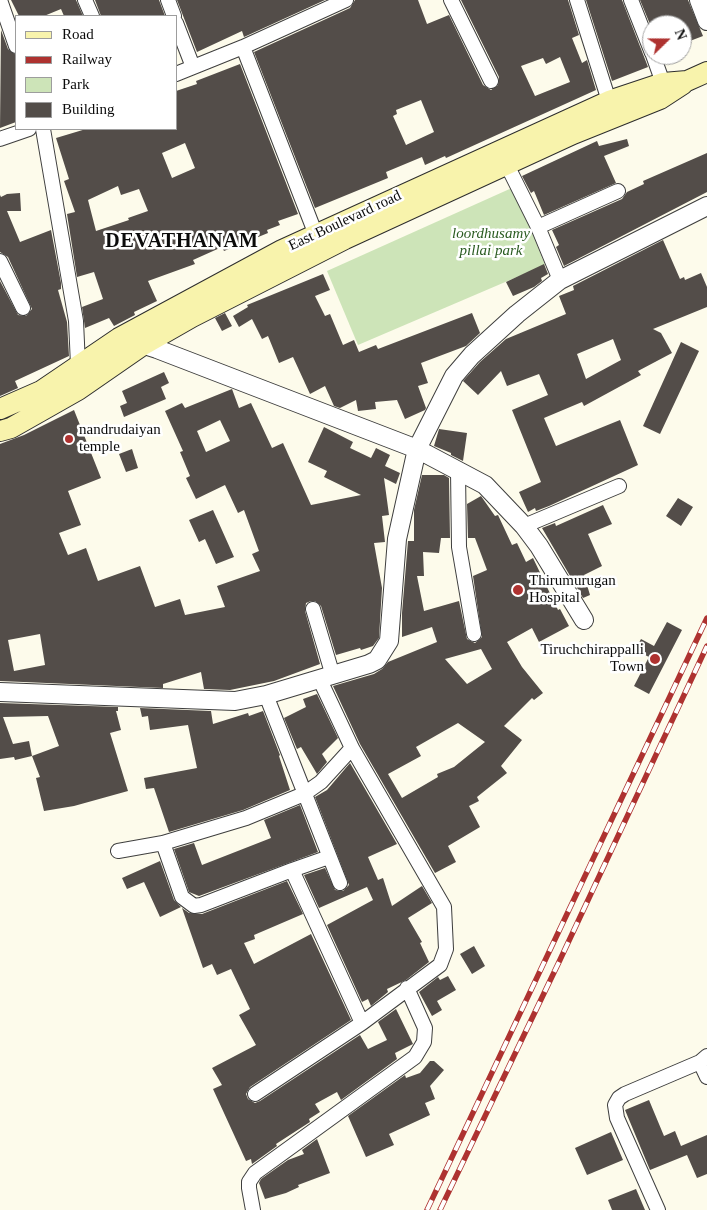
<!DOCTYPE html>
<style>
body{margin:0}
#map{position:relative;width:707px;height:1210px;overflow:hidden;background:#fdfbeb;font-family:"Times New Roman",serif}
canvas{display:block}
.legend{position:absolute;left:15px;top:15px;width:162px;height:115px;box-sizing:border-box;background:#fff;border:1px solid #9d9d9d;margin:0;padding:6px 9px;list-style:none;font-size:15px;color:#0b0b0b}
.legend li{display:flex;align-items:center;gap:10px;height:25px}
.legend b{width:25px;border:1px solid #9d9d9d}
.north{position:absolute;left:642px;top:15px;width:50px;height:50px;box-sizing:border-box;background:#fff;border:1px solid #9d9d9d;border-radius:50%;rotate:68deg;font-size:14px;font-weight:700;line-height:20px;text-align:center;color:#0b0b0b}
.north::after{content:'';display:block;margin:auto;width:18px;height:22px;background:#ae3230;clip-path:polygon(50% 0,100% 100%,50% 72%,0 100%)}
</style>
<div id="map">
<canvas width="707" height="1210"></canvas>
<ul class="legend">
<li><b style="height:6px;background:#f8f3ac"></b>Road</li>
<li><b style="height:6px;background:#ae3230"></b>Railway</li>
<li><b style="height:14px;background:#cde4b8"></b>Park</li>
<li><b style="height:14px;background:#534d49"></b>Building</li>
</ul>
<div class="north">N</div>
</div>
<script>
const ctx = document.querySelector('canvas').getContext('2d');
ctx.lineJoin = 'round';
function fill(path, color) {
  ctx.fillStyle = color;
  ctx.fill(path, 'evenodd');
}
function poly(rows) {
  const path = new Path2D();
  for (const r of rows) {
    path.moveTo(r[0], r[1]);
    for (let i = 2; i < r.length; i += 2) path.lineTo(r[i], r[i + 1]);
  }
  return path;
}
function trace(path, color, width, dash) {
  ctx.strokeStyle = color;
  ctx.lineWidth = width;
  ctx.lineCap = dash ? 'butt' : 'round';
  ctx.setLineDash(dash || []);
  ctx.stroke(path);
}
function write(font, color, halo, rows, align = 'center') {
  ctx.font = font + ' "Times New Roman",serif';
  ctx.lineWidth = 5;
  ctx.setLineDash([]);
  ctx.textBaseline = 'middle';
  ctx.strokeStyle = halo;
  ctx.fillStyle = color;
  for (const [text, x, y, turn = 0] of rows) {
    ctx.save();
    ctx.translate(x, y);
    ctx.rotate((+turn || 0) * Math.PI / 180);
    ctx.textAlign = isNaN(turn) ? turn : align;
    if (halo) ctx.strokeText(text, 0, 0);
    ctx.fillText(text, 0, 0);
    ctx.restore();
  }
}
fill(poly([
 [514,187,545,265,358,345,327,271]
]), '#cde4b8');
fill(poly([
 [11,0,76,0,83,16,64,16,61,9,44,16,19,16],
 [95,0,159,0,165,16,101,16],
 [177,0,325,0,244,37,242,31,197,52],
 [355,0,418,0,427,24,449,15,483,85,491,90,498,85,499,77,461,0,568,0,579,35,572,38,582,63,587,60,596,90,446,158,445,156,425,165,422,157,386,172,388,178,315,208,254,52,350,8],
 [560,57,570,82,535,96,521,66,543,58,546,64],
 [421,100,434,132,406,145,393,116,397,114,396,110],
 [586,0,622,0,648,67,612,81],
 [640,0,688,0,703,36,682,44,682,25,652,25,652,29],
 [1,30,8,49,16,55,16,122,0,128],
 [240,64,298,214,278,221,280,225,267,230,268,233,224,251,222,247,193,260,195,264,148,281,157,301,134,312,135,315,114,326,109,318,85,328,82,307,103,299,94,272,77,277,67,214,75,212,64,181,69,179,56,138,86,129,176,129,176,91,197,84,196,81],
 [185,143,195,168,172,178,162,153],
 [118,186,121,195,139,189,148,211,128,218,129,220,96,231,88,200],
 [627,139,629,146,604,156,616,183,544,215,534,191,531,193,522,176,597,141,599,146],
 [707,153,707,192,564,266,556,247,559,245,552,230,622,199,627,192,644,184,643,181],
 [20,193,21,211,7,211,20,242,51,230,61,283,61,289,58,290,67,322,69,356,15,381,18,388,0,396,0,281,18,315,26,316,32,309,8,257,0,252,0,195,1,197,7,194],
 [663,240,680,279,684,277,685,280,701,273,707,287,707,307,653,329,661,333,672,353,638,371,641,375,584,406,582,402,544,418,556,446,620,420,638,465,549,506,536,511,535,508,528,512,519,492,541,482,512,410,548,395,539,374,507,386,501,371,478,395,463,381,480,362,506,339,566,314,559,296,574,290,573,286],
 [613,339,621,360,586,379,577,354],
 [544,264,548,274,541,278,542,281,534,287,513,296,506,282],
 [323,274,330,290,315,296,325,316,330,314,343,345,354,340,359,352,376,345,378,349,472,313,480,333,466,346,421,363,428,383,418,386,426,408,425,410,405,419,397,400,375,402,376,409,358,411,356,400,340,408,334,406,325,386,310,394,293,357,279,363,268,336,262,339,252,319,239,327,233,316,248,307,247,305],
 [225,313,232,326,222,331,215,318],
 [681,342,699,351,660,434,643,426],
 [164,372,169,383,161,387,166,399,124,417,120,406,127,403,122,391],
 [232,389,239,408,251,403,272,448,283,443,311,505,361,495,324,477,327,471,308,462,324,427,353,442,350,448,371,458,376,448,390,455,385,466,400,473,396,484,384,478,389,515,382,516,385,542,374,543,382,588,379,638,373,646,361,650,360,648,336,655,321,606,315,601,311,601,306,603,305,611,320,664,274,681,230,690,204,689,201,672,163,684,163,688,0,681,0,444,24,435,74,410,101,478,68,491,81,525,59,533,68,555,86,548,98,581,140,566,155,607,180,599,185,615,225,607,217,586,260,571,252,554,259,551,244,510,238,513,225,485,196,499,186,478,190,476,180,452,183,451,165,411,182,403,185,408],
 [220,420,230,441,206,452,197,431],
 [40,634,45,665,14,671,8,640],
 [439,429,467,433,463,461,451,455,451,453,434,446],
 [132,449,138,468,126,472,119,454],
 [422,475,444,475,449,478,450,538,441,538,439,553,423,552,424,576,417,576,424,611,459,601,467,639,475,643,482,637,473,576,487,570,475,538,468,538,467,504,481,496,495,516,498,515,512,545,517,543,526,562,533,558,558,610,560,609,569,626,539,642,532,628,507,642,522,667,543,693,534,700,532,698,504,726,522,740,501,766,507,773,477,797,479,801,469,806,480,827,448,846,456,862,435,873,360,744,333,686,374,674,382,669,388,662,437,642,432,627,402,637,402,613,408,541,414,541,414,510],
 [481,649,492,669,467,684,445,659],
 [458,723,485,742,454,767,437,774,438,777,402,798,388,774,421,756,416,747],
 [678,498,693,507,681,526,666,516],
 [603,505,612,524,588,534,602,566,584,575,590,595,583,598,542,528,555,523,556,526],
 [213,510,234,557,216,564,205,539,199,542,189,520],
 [667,622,682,630,649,694,634,686,649,657,635,650,641,639,654,646],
 [317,694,338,738,322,754,327,762,317,774,301,747,297,749,284,718,306,707,303,699],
 [0,703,118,707,118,711,116,711,121,730,110,733,128,791,74,806,44,811,36,778,40,777,32,756,59,746,48,716,3,717,13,744,29,741,32,756,15,760,14,757,0,759],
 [140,708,211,711,213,724,248,713,249,716,263,711,280,755,279,756,290,790,243,810,169,832,154,788,146,789,144,778,197,768,188,725,150,730,148,716,142,717],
 [350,763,397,844,368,857,378,880,383,878,392,906,422,886,432,903,408,918,422,942,420,943,429,962,406,980,387,989,388,992,371,1006,368,999,362,1002,327,925,373,900,367,887,319,908,304,875,325,868,335,890,343,891,349,885,315,797,327,790],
 [300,805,318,852,199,896,189,892,174,849,194,843,202,865,271,838,264,820],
 [160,861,174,900,181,907,160,917,144,882,127,889,122,878],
 [287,881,303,914,254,935,255,939,244,943,254,964,311,934,351,1020,250,1087,246,1094,248,1099,255,1103,260,1101,360,1035,368,1049,387,1040,378,1022,396,1009,413,1044,395,1053,397,1059,341,1100,337,1092,315,1104,320,1112,309,1119,310,1122,276,1144,277,1146,252,1164,251,1159,246,1161,213,1089,222,1085,212,1068,256,1045,239,1015,250,1009,231,969,217,975,212,964,203,968,182,908,189,913,202,914],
 [474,946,485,966,472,974,460,954],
 [448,976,456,990,437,1001,442,1010,432,1016,419,992,438,977,440,980],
 [430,1061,434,1061,444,1070,430,1086,435,1099,425,1103,430,1115,389,1134,394,1145,366,1157,348,1116,405,1075,406,1078,420,1073],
 [649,1100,664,1136,675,1131,681,1146,707,1135,707,1174,697,1178,687,1155,650,1170,625,1110],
 [611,1132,623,1160,587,1175,575,1148],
 [317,1139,330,1173,298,1185,299,1187,286,1193,265,1199,259,1183,261,1179,288,1160,304,1154,302,1150],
 [636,1189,645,1210,612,1210,608,1200]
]), '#534d49');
const minor = poly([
 [0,0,16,46],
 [85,0,92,16],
 [168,0,174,16],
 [451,0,491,81],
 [577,0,609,101],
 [631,0,652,53],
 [176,23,193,67],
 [243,47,316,235],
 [653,55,663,83],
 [176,74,243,47,346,0],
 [43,129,76,321,78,365],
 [0,139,29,129],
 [507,165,538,227,560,280],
 [538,227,618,191],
 [0,261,23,308],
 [458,471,459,547,474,634],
 [524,526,619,486],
 [313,609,333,676],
 [320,680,352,748],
 [266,695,340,883],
 [118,851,163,843,246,818,304,794,321,782,352,748,444,907,446,949,440,965,362,1023,292,870,201,905,194,906,182,897,163,843],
 [292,870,329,857],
 [700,1062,707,1077],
 [255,1094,362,1023],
 [253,1210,249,1188,249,1182,255,1173,415,1057,424,1042,425,1028,407,988],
 [658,1210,617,1118,615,1105,619,1098,625,1094,700,1062,707,1056]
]);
const tertiary = poly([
 [699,0,707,21],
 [135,342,157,349,417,449,485,485,524,526,539,546,584,620],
 [0,692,235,701,266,695,369,664,377,660,389,641,397,539,417,449,454,376,472,355,517,314,560,280,707,206]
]);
const secondary = poly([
 [0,409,41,391,119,338,282,250,609,101,663,83,687,81,707,72],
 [0,431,11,428,78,390,143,345,192,317,345,239,573,134,660,99,683,84]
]);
trace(minor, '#3e3e3e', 16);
trace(tertiary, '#3e3e3e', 20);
trace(secondary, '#2d2d2d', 22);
trace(minor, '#fff', 14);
trace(tertiary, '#fff', 18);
trace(secondary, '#f8f3ac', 20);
const rail = poly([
 [427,1210,707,618],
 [440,1210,559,962,707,646]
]);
trace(rail, '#ae3230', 5.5);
trace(rail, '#fff', 4, [11]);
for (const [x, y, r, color] of [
 [69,439,5,"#ae3230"],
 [518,590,6,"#ae3230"],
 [655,659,6,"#ae3230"]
]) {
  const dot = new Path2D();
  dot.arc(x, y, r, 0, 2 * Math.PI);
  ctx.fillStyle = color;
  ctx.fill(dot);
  trace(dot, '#fff', 2);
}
write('15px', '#0b0b0b', '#fff', [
 ["East Boulevard road",345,221,-25]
]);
write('italic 15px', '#2b5c22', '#fff', [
 ["loordhusamy",491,234],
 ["pillai park",491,251]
]);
write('15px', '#0b0b0b', '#fff', [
 ["nandrudaiyan",79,430],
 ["temple",79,447],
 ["Thirumurugan",529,581],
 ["Hospital",529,598],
 ["Tiruchchirappalli",644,650,"right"],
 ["Town",644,667,"right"]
], 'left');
ctx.letterSpacing = '1px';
write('bold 20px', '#0b0b0b', '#fff', [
 ["DEVATHANAM",182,242]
]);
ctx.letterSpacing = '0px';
</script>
